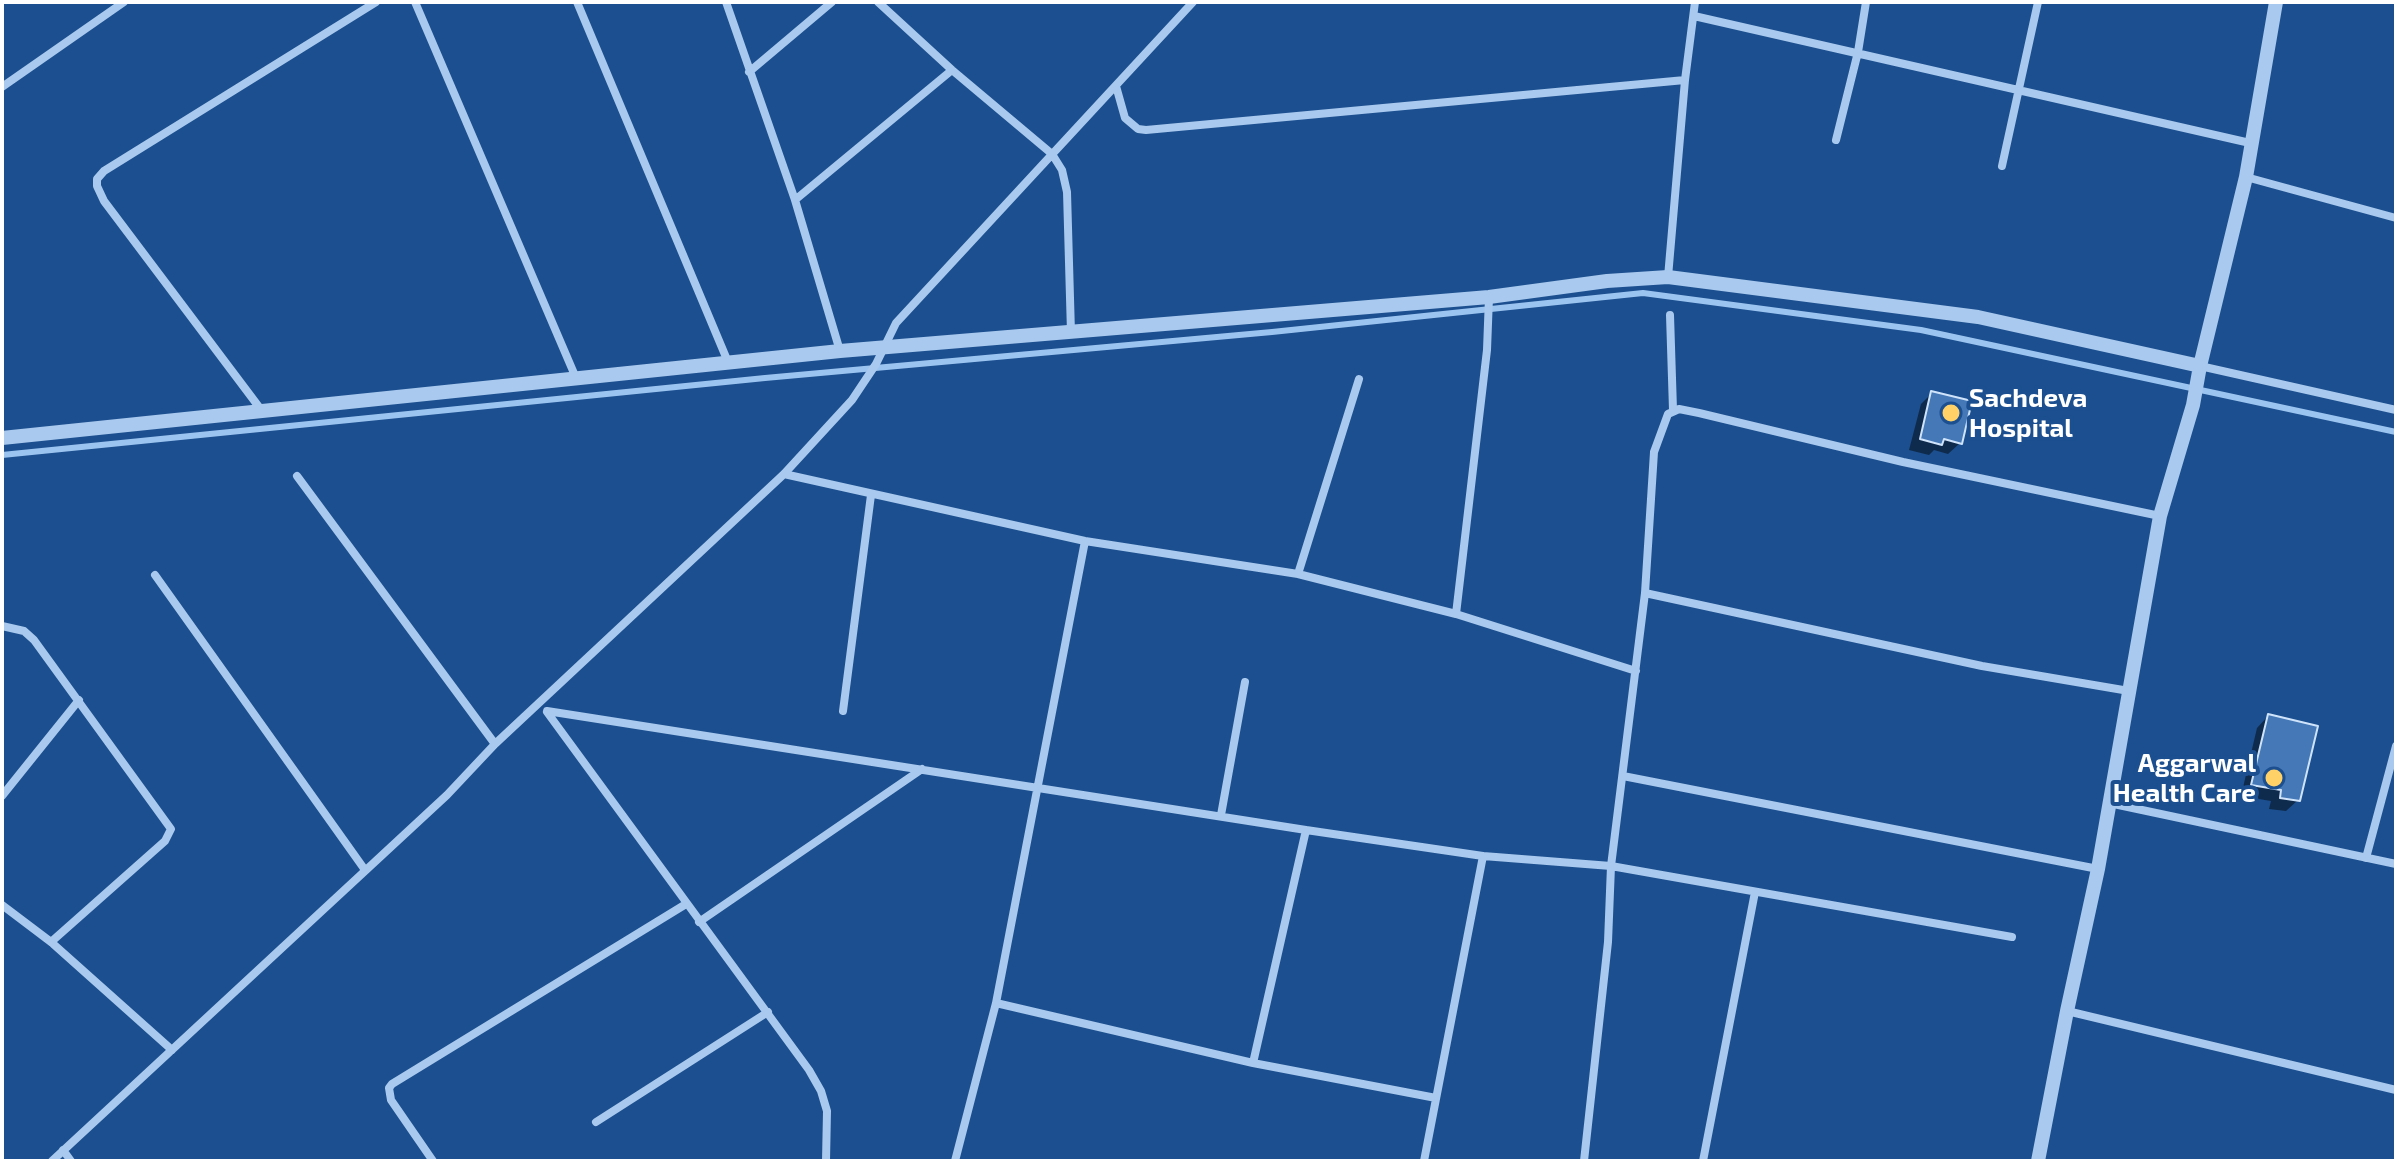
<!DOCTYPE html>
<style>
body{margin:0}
#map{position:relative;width:2398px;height:1163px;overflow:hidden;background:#1b4f8f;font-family:"Exo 2",sans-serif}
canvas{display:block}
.frame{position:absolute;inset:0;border:4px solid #fff;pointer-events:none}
</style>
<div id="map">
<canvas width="2398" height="1163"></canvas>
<div class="frame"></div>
</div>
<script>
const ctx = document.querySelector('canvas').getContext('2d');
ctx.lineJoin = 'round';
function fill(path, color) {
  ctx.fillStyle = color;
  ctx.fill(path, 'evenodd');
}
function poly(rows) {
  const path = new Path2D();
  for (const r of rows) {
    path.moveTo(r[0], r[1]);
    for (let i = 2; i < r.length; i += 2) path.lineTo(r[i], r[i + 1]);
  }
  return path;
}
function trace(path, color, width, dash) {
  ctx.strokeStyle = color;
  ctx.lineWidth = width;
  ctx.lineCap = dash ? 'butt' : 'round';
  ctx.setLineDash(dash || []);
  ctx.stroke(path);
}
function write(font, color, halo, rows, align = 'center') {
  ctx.font = font + ' "Exo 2",sans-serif';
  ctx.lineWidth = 8;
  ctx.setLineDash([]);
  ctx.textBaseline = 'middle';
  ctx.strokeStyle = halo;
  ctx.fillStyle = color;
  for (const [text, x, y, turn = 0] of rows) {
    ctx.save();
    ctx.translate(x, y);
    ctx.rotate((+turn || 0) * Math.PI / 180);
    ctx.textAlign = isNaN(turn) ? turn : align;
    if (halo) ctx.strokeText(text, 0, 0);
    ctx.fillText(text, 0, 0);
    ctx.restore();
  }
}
fill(poly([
 [1932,393,1960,443,1948,454,1934,450,1929,455,1909,450,1921,404],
 [2268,716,2298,800,2286,811,2269,809,2271,801,2241,796,2257,728]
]), '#0007');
trace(poly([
 [2,455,765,378,1272,332,1643,293,1921,330,2396,432]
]), '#9cc4f0', 6);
const building = poly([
 [1931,391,1972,401,1962,444,1944,439,1942,445,1920,439,1931,391],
 [2268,714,2318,726,2300,801,2280,798,2281,790,2251,785,2268,714]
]);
fill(building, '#4478b7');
trace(building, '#cfe3fa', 2);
trace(poly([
 [415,2,576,378],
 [577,2,728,362],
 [726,2,795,200,840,351],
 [878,2,952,70,1052,154,1062,170,1067,192,1071,333],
 [1694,16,2250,143],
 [749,72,832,2],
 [1116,86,1125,118,1138,129,1146,130,1685,80],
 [2,87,124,2],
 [1836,140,1858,52,1866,2],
 [2002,166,2038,2],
 [2246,177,2396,218],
 [795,200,952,70],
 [1668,277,1685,80,1695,2],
 [1670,315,1673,410],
 [2200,366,2396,410],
 [262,411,104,201,97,186,97,179,104,171,376,2],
 [784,474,1085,541,1298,574,1456,614,1636,671],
 [297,476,495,744],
 [1298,574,1359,379],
 [155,575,365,870],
 [1645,593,1982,666,2129,691],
 [1456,614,1487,350,1489,297],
 [2,626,24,631,34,640,171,829,165,841,51,942],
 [547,711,1306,830,1483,856,1611,866,2012,937],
 [843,711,871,495],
 [547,712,809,1070,821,1091,827,1111,826,1161],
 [1623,776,2098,869],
 [2,796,79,700],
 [2109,803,2396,864],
 [1221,815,1245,682],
 [2366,858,2396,746],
 [2,905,51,942,172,1050],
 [699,922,922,769],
 [996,1003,1253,1063,1436,1098],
 [2067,1011,2396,1090],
 [1253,1063,1306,830],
 [596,1122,768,1012],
 [63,1150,71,1161],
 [52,1161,447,795,495,744,784,474,852,400,876,364,896,323,1193,2],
 [433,1161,391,1100,389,1088,392,1084,686,904],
 [955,1161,996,1003,1085,541],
 [1424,1161,1483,856],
 [1584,1161,1608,942,1611,866,1645,593,1654,452,1668,414,1679,409,1699,413,1903,462,2160,516],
 [1703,1161,1755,892]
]), '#a9c9ee', 8);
trace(poly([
 [2,438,840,351,1489,297,1607,281,1668,277,1978,317,2200,366],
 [2038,1161,2067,1011,2098,869,2160,516,2193,405,2200,366,2246,177,2276,2]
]), '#a9c9ee', 14);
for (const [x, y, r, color] of [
 [1951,413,10,"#ffd166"],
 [2274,778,10,"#ffd166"]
]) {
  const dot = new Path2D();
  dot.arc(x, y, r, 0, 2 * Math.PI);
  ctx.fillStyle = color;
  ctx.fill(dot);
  trace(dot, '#1b4f8f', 3);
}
write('bold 26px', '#fff', '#1b4f8f', [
 ["Sachdeva",1969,398],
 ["Hospital",1969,428],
 ["Aggarwal",2256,763,"right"],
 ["Health Care",2256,793,"right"]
], 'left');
</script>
